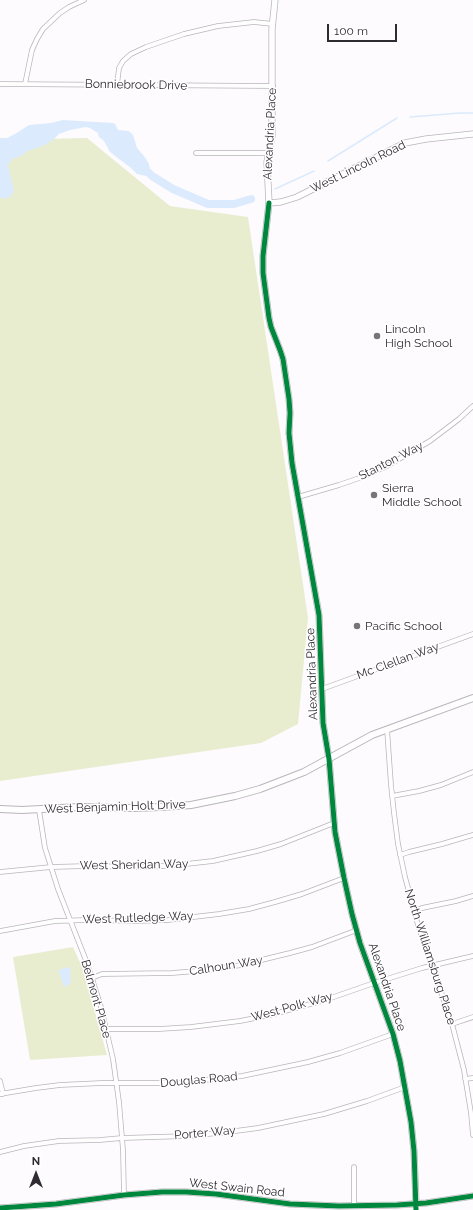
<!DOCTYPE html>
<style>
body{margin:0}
#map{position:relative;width:473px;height:1210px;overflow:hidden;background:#fdfbfe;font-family:Raleway,sans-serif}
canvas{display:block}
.north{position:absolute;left:16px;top:1154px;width:40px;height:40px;-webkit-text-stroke:3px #fff;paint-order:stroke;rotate:0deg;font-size:11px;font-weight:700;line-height:16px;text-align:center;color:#302b33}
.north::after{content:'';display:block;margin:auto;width:14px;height:18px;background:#302b33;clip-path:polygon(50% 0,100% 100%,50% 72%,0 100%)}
.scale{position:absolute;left:327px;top:24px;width:70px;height:18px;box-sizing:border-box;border:2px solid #302b33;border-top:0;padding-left:5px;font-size:12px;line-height:14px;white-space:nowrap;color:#302b33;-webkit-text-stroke:3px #fff;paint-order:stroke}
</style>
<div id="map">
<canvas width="473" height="1210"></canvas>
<div class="north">N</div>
<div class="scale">100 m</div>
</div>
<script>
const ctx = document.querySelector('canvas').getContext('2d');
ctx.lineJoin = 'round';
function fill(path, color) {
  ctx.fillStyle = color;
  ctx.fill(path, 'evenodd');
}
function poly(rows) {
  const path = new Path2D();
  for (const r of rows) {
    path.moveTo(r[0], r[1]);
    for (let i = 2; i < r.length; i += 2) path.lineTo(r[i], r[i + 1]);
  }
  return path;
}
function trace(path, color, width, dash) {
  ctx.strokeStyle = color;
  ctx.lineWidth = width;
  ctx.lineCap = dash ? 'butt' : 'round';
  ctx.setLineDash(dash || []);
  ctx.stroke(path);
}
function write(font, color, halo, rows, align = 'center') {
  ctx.font = font + ' Raleway,sans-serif';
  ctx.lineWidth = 3;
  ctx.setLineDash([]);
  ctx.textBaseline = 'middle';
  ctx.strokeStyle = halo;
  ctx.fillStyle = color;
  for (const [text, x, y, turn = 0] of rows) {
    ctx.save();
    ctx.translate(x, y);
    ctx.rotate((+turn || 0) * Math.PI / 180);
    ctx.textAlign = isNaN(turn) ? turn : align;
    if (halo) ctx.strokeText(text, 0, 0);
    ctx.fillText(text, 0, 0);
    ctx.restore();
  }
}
fill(poly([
 [87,138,170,206,248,217,308,618,298,724,261,743,0,781,0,140],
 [73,947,83,969,107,1055,30,1060,13,957]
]), '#e9edd0');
fill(poly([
 [63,120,113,123,115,124,118,130,129,131,133,135,137,148,144,156,149,164,150,170,149,175,146,176,137,174,131,168,110,152,104,141,99,137,98,133,90,128,86,127,70,130,59,134,54,139,43,146,28,151,19,157,12,159,8,165,14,191,10,197,3,199,0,197,0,138,7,138,15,134,29,125,51,123],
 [70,967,71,983,64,987,58,970]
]), '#dbebfd');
trace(poly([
 [410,117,460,113,473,113],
 [328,161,397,118],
 [275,189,314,171]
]), '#dbebfd', 1.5);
trace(poly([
 [141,165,152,176,173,189,208,204,234,204,251,199]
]), '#dbebfd', 8);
const minor = poly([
 [0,84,273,86],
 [25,84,32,50,37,39,43,29,60,13,69,7,84,0],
 [117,85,119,68,123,61,131,54,146,47,184,34,218,26,254,22,273,24],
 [196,153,269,153],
 [298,497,339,485,365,476,385,467,430,441,459,419,473,406],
 [322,689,473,634],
 [387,729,391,785,394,813,398,844,405,877,418,925,452,1024,464,1070,471,1113,473,1135],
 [392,796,419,791,441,785,473,772],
 [39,810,45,848,58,889,87,963,101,1007,106,1029,113,1059,119,1102,123,1150,124,1195],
 [400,855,409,852,442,844,473,835],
 [0,872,51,867,88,866,148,867,177,865,213,861,257,851,281,844,334,823],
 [414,911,422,908,456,901,473,896],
 [0,931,55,921,87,920,137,921,168,920,219,914,249,909,275,902,302,894,344,878],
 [92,978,102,974,172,973,209,970,241,965,290,953,312,947,357,930],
 [452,1024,473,1017],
 [106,1029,159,1029,191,1027,240,1021,270,1015,325,1000,374,983,422,968,473,956],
 [465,1079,473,1078],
 [0,1081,3,1094],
 [0,1094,36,1088,60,1085,102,1083,176,1083,242,1076,308,1062,340,1053,393,1034],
 [0,1152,24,1146,59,1141,100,1140,122,1138,188,1136,228,1132,258,1128,324,1114,367,1101,405,1087],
 [354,1206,354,1167]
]);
const tertiary = poly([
 [275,0,272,29,272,136,267,162,269,203,263,256,263,273,269,318,271,327,280,350,283,359,289,399,290,413,289,433,292,463,319,615,323,723,329,759,335,832,344,878,352,914,360,943,393,1034,400,1061,411,1122,414,1151,416,1204],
 [269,203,281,202,297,197,405,143,426,139,473,134],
 [0,1208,56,1204,124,1195,162,1192,186,1192,216,1194,290,1204,339,1206,397,1205,426,1203,473,1196]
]);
const secondary = poly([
 [0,809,22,810,80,807,134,808,160,807,191,805,235,796,260,789,304,772,372,735,473,698]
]);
trace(minor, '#b9b6bb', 5.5);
trace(tertiary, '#b9b6bb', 7);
trace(secondary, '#b9b6bb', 8);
trace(minor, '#fffeff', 4);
trace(tertiary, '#fffeff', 5.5);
trace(secondary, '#fffeff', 6);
trace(poly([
 [269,203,263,256,263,273,269,318,271,327,280,350,283,359,289,399,290,413,289,433,292,463,319,615,323,723,329,759,335,832,344,878,352,914,360,943,393,1034,400,1061,411,1122,414,1151,416,1210],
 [0,1208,56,1204,124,1195,162,1192,186,1192,216,1194,290,1204,339,1206,397,1205,426,1203,473,1196]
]), '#00873e', 5);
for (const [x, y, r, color] of [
 [377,336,4,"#78747a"],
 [374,495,4,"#78747a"],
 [357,626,4,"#78747a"]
]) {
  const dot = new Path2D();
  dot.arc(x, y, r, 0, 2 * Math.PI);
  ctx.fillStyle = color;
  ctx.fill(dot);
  trace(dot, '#fff', 1.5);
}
write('12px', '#302b33', '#fff', [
 ["Bonniebrook Drive",136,85,1],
 ["Alexandria Place",270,134,-87],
 ["West Lincoln Road",358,167,-26],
 ["Stanton Way",391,461,-27],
 ["Mc Clellan Way",398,661,-20],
 ["Alexandria Place",312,674,-92],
 ["West Benjamin Holt Drive",115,807,-2],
 ["West Sheridan Way",134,865,-1],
 ["West Rutledge Way",138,918,-2],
 ["North Williamsburg Place",430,957,72],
 ["Calhoun Way",226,966,-9],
 ["Alexandria Place",387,987,71],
 ["Belmont Place",96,999,74],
 ["West Polk Way",292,1007,-15],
 ["Douglas Road",199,1080,-5],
 ["Porter Way",205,1133,-5],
 ["West Swain Road",237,1188,6]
]);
write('12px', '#302b33', '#fff', [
 ["Lincoln",385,329],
 ["High School",385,343],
 ["Sierra",382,488],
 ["Middle School",382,502],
 ["Pacific School",365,626]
], 'left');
</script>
